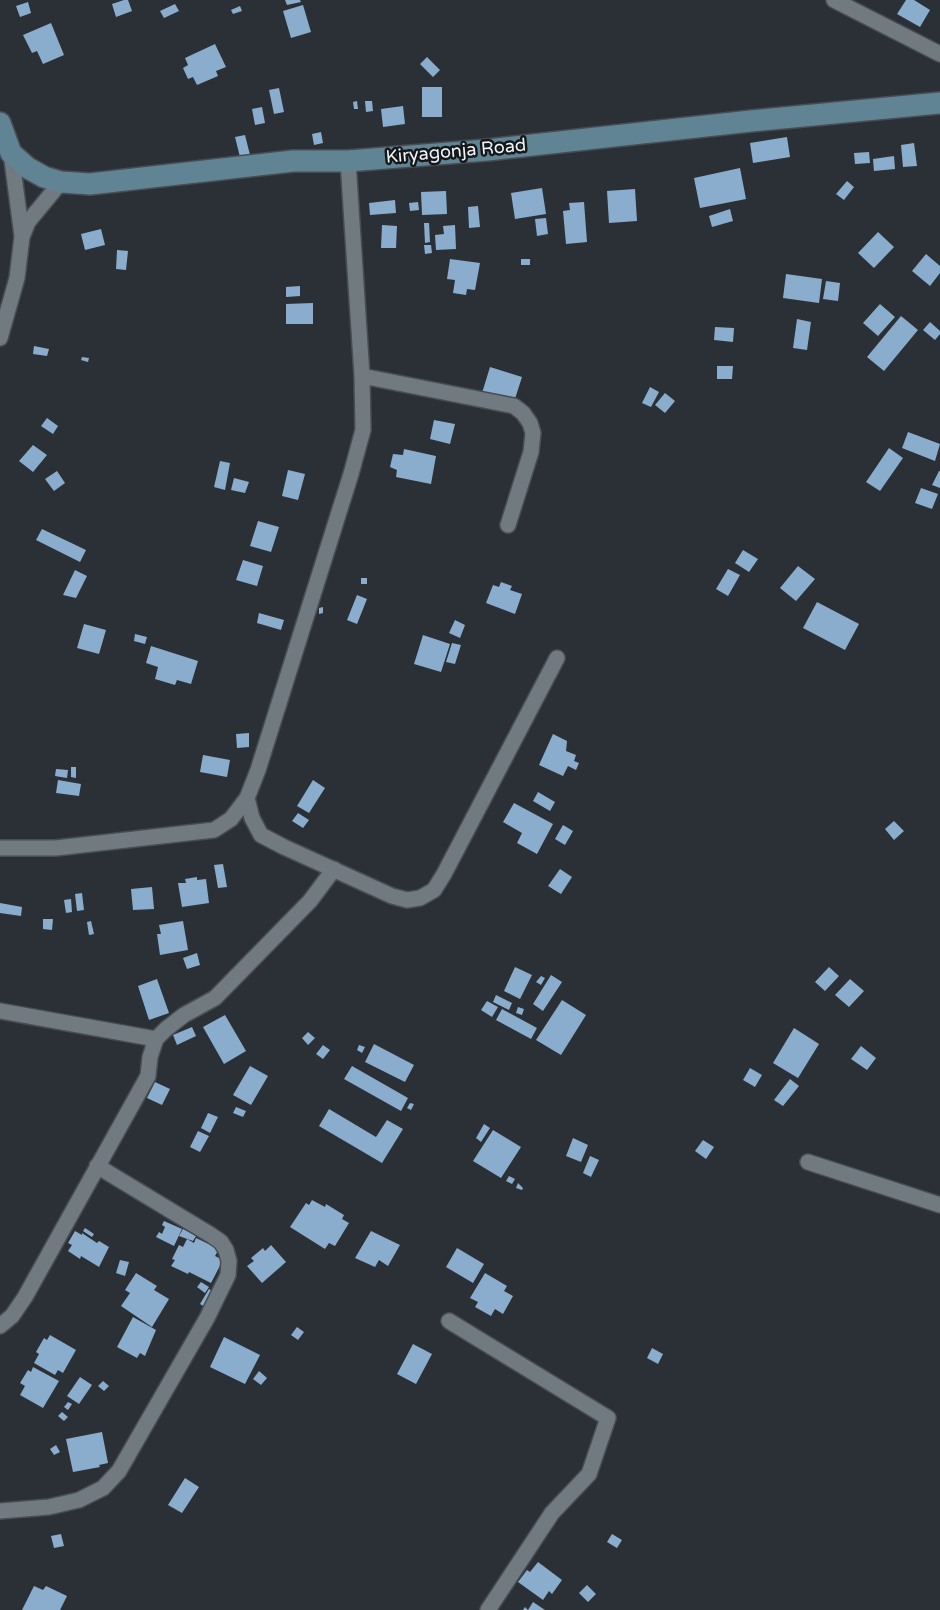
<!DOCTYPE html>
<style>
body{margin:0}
canvas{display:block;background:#2a3036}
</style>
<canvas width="940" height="1610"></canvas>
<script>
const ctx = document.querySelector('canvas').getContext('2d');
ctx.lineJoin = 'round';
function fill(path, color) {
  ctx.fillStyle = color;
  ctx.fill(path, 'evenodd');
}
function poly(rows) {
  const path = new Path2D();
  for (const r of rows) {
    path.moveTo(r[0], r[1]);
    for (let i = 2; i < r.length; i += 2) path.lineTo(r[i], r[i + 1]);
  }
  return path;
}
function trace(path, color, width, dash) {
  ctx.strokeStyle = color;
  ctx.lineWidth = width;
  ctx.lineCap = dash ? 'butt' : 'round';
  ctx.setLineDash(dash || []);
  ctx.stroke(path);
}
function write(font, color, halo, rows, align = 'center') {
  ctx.font = font + ' "Varela Round",sans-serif';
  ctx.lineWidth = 5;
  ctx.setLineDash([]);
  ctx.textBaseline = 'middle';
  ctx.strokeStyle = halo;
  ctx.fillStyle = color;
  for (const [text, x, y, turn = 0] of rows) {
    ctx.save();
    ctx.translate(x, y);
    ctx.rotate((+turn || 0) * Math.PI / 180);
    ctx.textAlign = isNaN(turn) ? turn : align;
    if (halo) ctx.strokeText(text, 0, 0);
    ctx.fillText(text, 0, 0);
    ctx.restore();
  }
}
fill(poly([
 [124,0,128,0,132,11,116,17,112,4],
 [285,0,300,0,301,2,287,5],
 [906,0,914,0,930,10,920,27,897,14],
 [28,2,31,13,20,17,16,6],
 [175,4,179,11,164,18,160,11],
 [303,5,311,32,291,38,283,11],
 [240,6,242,11,233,14,231,10],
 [51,23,64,55,43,64,37,51,32,53,23,35],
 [215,44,226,67,216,71,218,76,197,85,193,77,188,79,183,68,188,65,185,58],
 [427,57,440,70,433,77,420,64],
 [422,87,442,87,442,117,422,117],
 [279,88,284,112,274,114,269,90],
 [357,101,358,109,354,109,353,102],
 [365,101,372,101,373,111,366,112],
 [403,106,405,124,383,127,381,109],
 [262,107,265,123,255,125,252,109],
 [321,132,323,143,314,145,312,134],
 [245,135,250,155,240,157,235,137],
 [787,137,790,157,753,163,750,143],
 [914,143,917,166,903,167,901,145],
 [869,152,870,163,855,164,854,153],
 [894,156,895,169,874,171,873,159],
 [740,168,746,199,700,208,694,178],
 [847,181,854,187,844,200,836,194],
 [542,188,546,214,515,219,511,193],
 [635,189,637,221,609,223,607,191],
 [446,191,447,214,422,215,421,192],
 [395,200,396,213,370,215,369,203],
 [418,202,419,210,410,211,409,203],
 [584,202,587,242,566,244,563,211,570,210,569,203],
 [478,206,480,227,469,228,468,207],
 [730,209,733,221,712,227,709,216],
 [546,218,548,234,537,236,535,219],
 [424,223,429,223,430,242,425,243],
 [382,225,397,226,396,248,381,248],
 [455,225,456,249,436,250,435,235,444,234,443,226],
 [101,229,105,245,85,250,81,234],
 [878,232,894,247,874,268,858,253],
 [424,245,431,245,432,253,425,254],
 [117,250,128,251,126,270,116,269],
 [926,254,940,266,940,273,930,286,912,271],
 [450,259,480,263,475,290,467,289,466,295,453,293,455,280,447,279],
 [521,259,530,259,530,265,521,265],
 [786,274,822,279,819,303,783,298],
 [826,281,840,283,838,301,823,299],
 [300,286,300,296,286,297,286,287],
 [313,303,313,324,286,324,286,304],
 [880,304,895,317,878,336,863,323],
 [901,316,918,330,884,371,867,357],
 [797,319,811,322,807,350,793,348],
 [930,322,940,331,940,334,935,340,923,330],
 [715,327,734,328,733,342,714,340],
 [34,346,49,349,47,356,33,354],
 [82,357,89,358,88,362,81,360],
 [717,366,733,366,732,379,717,379],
 [490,367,522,377,514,402,482,393],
 [650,387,659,392,651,407,642,403],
 [665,393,675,401,665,413,655,405],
 [47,418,58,426,53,434,41,426],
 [434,420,455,424,450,444,430,439],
 [908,432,940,444,935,461,902,448],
 [33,445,47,455,33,472,19,461],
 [889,448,903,458,880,491,866,482],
 [404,449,436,456,431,484,396,477,397,470,390,467,393,454,403,455],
 [220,461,230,463,225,490,214,487],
 [288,470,305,474,298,500,282,496],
 [57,471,65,483,54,491,45,479],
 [939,471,940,471,940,488,932,485],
 [234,478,249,482,245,493,231,490],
 [921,488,938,494,932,509,915,503],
 [258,521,279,527,271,552,250,546],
 [42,529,86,550,80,562,36,540],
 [743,550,758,559,749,572,735,563],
 [243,560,263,566,257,586,236,580],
 [798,566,815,579,796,601,780,588],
 [728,569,740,575,728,596,716,589],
 [75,570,87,576,76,598,63,595],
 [361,578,367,578,367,584,361,584],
 [501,582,512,586,510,590,522,594,515,614,486,603,493,585,499,587],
 [357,595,367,599,357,624,347,620],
 [817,602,859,624,845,650,803,628],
 [323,607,323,613,319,614,319,608],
 [259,613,284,620,281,630,257,623],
 [455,620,465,625,460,638,449,633],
 [84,624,106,630,99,654,77,648],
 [135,634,147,637,145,644,134,641],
 [423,635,450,644,441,672,414,664],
 [452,643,461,645,455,664,446,662],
 [151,646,198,661,191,684,177,680,175,685,155,679,158,667,146,663],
 [249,733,249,747,237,748,236,734],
 [553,734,567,741,566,751,576,755,574,761,579,763,576,770,568,766,563,776,539,765],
 [203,755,230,760,227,777,200,772],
 [71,767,76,767,76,778,71,777],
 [56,769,68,770,67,778,55,776],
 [58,780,81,784,79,796,56,793],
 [313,780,325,788,309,813,297,806],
 [538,792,555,802,550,811,533,801],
 [514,803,553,824,537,854,517,843,522,833,503,822],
 [298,813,309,820,303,828,292,821],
 [894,821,904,831,894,840,885,829],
 [563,825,573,831,565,845,555,839],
 [223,864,227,887,218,888,214,865],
 [560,869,572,877,561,894,548,886],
 [197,877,197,880,206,879,209,903,182,907,178,883,186,883,185,879],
 [152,887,154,909,133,910,131,889],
 [82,893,84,910,77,911,75,894],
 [71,899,72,912,66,913,64,900],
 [0,903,22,907,21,916,0,913],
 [43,919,53,919,52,930,43,929],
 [91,921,94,934,89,935,87,922],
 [183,921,188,950,160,955,157,934,161,934,159,925],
 [197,953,200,965,187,969,183,958],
 [515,967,532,975,520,999,504,991],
 [829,967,839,976,825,991,815,982],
 [551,975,562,982,543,1011,533,1004],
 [541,976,545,978,541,985,536,982],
 [157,979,169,1013,149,1020,138,986],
 [850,979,864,991,849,1007,835,995],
 [496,995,512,1003,509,1010,493,1002],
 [562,1000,586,1015,561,1055,536,1040],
 [487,1001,498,1007,492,1017,481,1010],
 [518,1007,524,1009,522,1015,516,1013],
 [502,1009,537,1028,531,1039,496,1020],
 [225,1015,246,1051,224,1064,203,1027],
 [192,1027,196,1036,177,1045,173,1035],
 [794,1028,819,1044,798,1078,773,1063],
 [308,1032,315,1038,308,1045,302,1038],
 [374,1044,414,1065,405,1082,365,1062],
 [323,1045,330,1050,323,1059,316,1054],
 [359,1045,365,1047,362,1053,357,1050],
 [861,1046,876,1058,867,1070,851,1059],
 [250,1066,268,1076,251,1105,233,1095],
 [352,1066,408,1098,401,1111,344,1079],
 [750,1068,762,1075,755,1087,743,1080],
 [790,1079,799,1086,783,1106,774,1100],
 [155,1082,170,1089,162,1105,147,1098],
 [410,1103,414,1104,411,1110,407,1108],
 [236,1107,246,1111,243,1117,233,1113],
 [329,1109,376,1137,387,1120,403,1129,382,1163,319,1126],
 [208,1113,218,1117,210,1133,201,1128],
 [484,1124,490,1128,481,1142,476,1138],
 [493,1130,521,1147,501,1178,473,1161],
 [198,1131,209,1136,200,1152,190,1147],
 [573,1138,588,1145,581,1162,566,1156],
 [703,1140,714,1147,706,1159,695,1151],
 [590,1156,599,1160,591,1177,583,1173],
 [509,1176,515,1179,512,1184,506,1181],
 [518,1183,523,1188,522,1190,516,1188],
 [312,1200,325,1207,326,1204,344,1215,342,1219,349,1223,335,1246,329,1243,325,1249,290,1227,306,1203,309,1205],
 [164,1221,182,1229,174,1246,156,1237,159,1232,162,1234,165,1227,162,1225],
 [85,1228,94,1234,92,1237,83,1231],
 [183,1229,196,1236,193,1241,179,1236],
 [75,1231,82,1235,82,1233,97,1243,99,1241,109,1247,99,1267,81,1256,80,1259,68,1251,72,1245,68,1243],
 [371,1231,400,1245,388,1266,379,1260,375,1267,355,1258],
 [196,1238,219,1249,215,1256,223,1260,211,1283,189,1272,188,1274,171,1266,175,1260,172,1259,179,1245,183,1247,187,1239,194,1243],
 [271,1245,286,1262,262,1283,247,1266,254,1261,251,1258,263,1248,265,1251],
 [457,1248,484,1264,473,1283,446,1267],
 [120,1260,129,1262,125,1276,116,1273],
 [136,1273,157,1286,154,1290,169,1299,152,1327,121,1306,130,1293,125,1290],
 [485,1273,507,1286,504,1291,513,1296,503,1314,495,1309,491,1316,475,1307,478,1302,470,1298],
 [201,1282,209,1287,205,1293,197,1287],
 [209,1289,217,1294,205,1307,200,1304],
 [133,1317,156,1330,145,1356,140,1353,137,1358,117,1347],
 [297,1327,304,1332,298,1340,291,1335],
 [50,1335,76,1350,63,1373,58,1370,55,1375,34,1363,39,1354,36,1352,44,1338,47,1340],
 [224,1337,260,1355,245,1384,210,1367],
 [413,1344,432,1354,416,1384,397,1374],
 [652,1348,663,1354,658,1364,647,1358],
 [33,1367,59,1381,43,1408,20,1395,25,1386,20,1383,28,1370,31,1372],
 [259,1371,267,1378,261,1385,253,1379],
 [80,1377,92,1385,79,1404,67,1396],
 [103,1381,109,1386,104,1391,98,1386],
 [68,1402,72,1404,68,1410,64,1407],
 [62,1412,68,1417,64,1421,58,1416],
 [102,1432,108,1463,99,1465,100,1467,73,1472,66,1439],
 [56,1445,60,1452,54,1455,50,1449],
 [185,1478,199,1487,182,1513,168,1505],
 [61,1534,64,1546,54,1548,51,1536],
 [612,1534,622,1540,617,1548,607,1542],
 [538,1562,562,1580,552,1594,549,1591,543,1600,518,1582,527,1570,530,1572],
 [587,1585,596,1594,588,1602,579,1593],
 [34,1586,43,1590,46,1586,67,1596,60,1610,22,1610],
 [533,1602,545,1610,523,1610,525,1607,528,1610]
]), '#8aadce');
const street = poly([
 [834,0,940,54],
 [11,153,22,236],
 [0,338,17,278,22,237,28,222,61,182],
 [362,376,514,406,523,413,530,423,533,433,531,452,508,525],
 [247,798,252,818,261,835,284,847,392,896,407,900,420,898,434,890,444,874,557,658],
 [0,848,56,848,214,830,231,819,247,798,258,770,351,474,363,430,362,376,348,161],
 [0,1011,156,1039],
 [808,1162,940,1205],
 [449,1321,608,1418,589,1474,552,1513,488,1610],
 [0,1326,12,1316,25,1297,148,1076,150,1057,156,1039,166,1029,184,1015,215,998,310,901,334,869],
 [0,1511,49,1507,79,1500,103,1488,119,1471,207,1318,228,1275,229,1261,226,1250,221,1242,211,1235,97,1166]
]);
const secondary = poly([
 [0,123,11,153,28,168,44,177,61,182,90,184,293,161,348,161,487,150,751,121,940,103]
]);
trace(street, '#474d52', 18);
trace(secondary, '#474d52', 24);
trace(street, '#727a81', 15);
trace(secondary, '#618494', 21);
write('18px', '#f0f4f8', '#15181b', [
 ["Kiryagonja Road",456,152,-5]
]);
</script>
